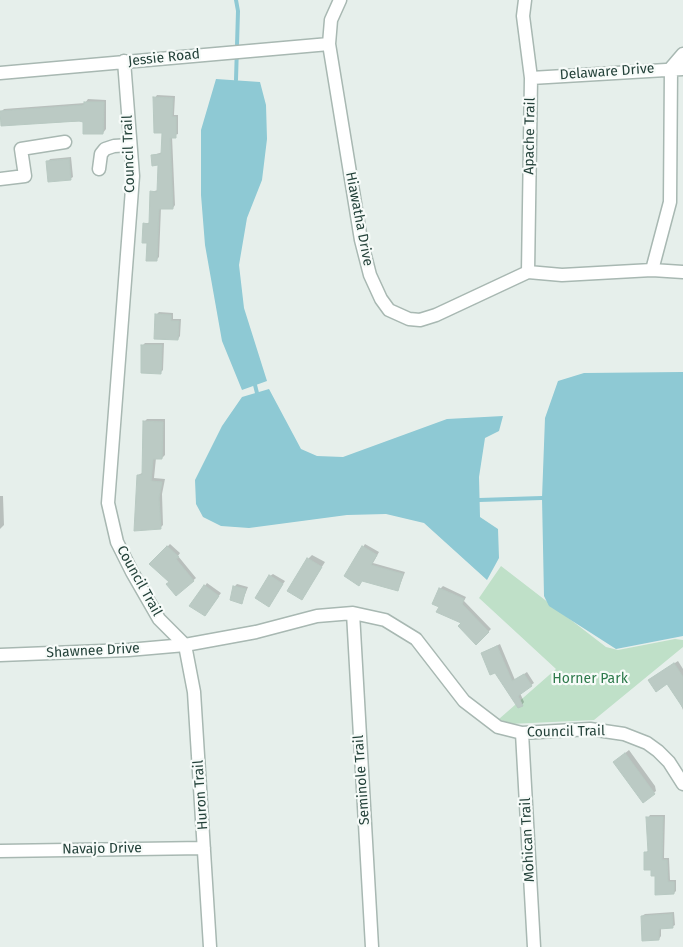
<!DOCTYPE html>
<style>
body{margin:0}
canvas{display:block;background:#e6efeb}
</style>
<canvas width="683" height="947"></canvas>
<script>
const ctx = document.querySelector('canvas').getContext('2d');
ctx.lineJoin = 'round';
function fill(path, color) {
  ctx.fillStyle = color;
  ctx.fill(path, 'evenodd');
}
function poly(rows) {
  const path = new Path2D();
  for (const r of rows) {
    path.moveTo(r[0], r[1]);
    for (let i = 2; i < r.length; i += 2) path.lineTo(r[i], r[i + 1]);
  }
  return path;
}
function trace(path, color, width, dash) {
  ctx.strokeStyle = color;
  ctx.lineWidth = width;
  ctx.lineCap = dash ? 'butt' : 'round';
  ctx.setLineDash(dash || []);
  ctx.stroke(path);
}
function write(font, color, halo, rows, align = 'center') {
  ctx.font = font + ' "Fira Sans",sans-serif';
  ctx.lineWidth = 4.5;
  ctx.setLineDash([]);
  ctx.textBaseline = 'middle';
  ctx.strokeStyle = halo;
  ctx.fillStyle = color;
  for (const [text, x, y, turn = 0] of rows) {
    ctx.save();
    ctx.translate(x, y);
    ctx.rotate((+turn || 0) * Math.PI / 180);
    ctx.textAlign = isNaN(turn) ? turn : align;
    if (halo) ctx.strokeText(text, 0, 0);
    ctx.fillText(text, 0, 0);
    ctx.restore();
  }
}
fill(poly([
 [501,566,606,647,618,650,675,639,683,640,683,647,594,720,510,724,499,719,556,669,479,598]
]), '#bfe0c8');
fill(poly([
 [216,79,260,82,266,105,267,139,262,180,247,218,239,265,244,308,267,381,242,390,222,341,205,245,201,195,201,130],
 [683,372,683,636,616,649,549,606,544,596,542,498,545,418,558,381,584,373],
 [269,389,301,449,317,456,343,457,447,419,503,416,499,431,485,438,479,477,480,517,498,529,499,558,487,580,424,523,386,514,347,515,249,528,221,526,203,517,196,504,195,480,222,426,242,397]
]), '#8ec9d4');
fill(poly([
 [157,95,175,96,174,115,178,115,178,134,172,136,175,205,173,208,161,208,159,257,156,260,148,242,144,224,151,222,151,192,158,190,159,164,153,155,163,152,163,132,155,98],
 [88,99,106,100,106,129,103,133,85,121,2,125,1,112,4,109,85,103],
 [71,157,73,177,70,179,48,162,50,159],
 [159,312,173,313,173,319,181,319,180,336,178,339,156,315],
 [145,343,164,343,163,370,161,372,143,345],
 [147,419,165,419,165,455,162,458,156,458,154,478,165,479,162,494,163,525,160,528,138,475,144,472,144,422],
 [0,496,3,496,4,525,0,529],
 [170,544,180,553,178,556,196,578,176,595,170,581,151,564],
 [365,544,379,552,373,563,405,572,398,590,362,580,363,547],
 [312,555,325,562,302,598,308,559],
 [273,574,285,581,271,602,270,576],
 [207,583,221,593,207,612,191,605],
 [237,584,248,587,242,602,234,587],
 [443,586,466,597,464,601,491,629,476,644,463,623,440,606,440,589],
 [500,644,515,680,527,672,534,683,520,693,524,702,522,705,482,653],
 [678,661,683,669,683,710,679,700,668,682,653,677],
 [629,750,655,786,656,791,651,795,614,762],
 [650,815,665,815,664,858,669,858,670,880,676,880,676,891,674,893,656,874,645,853,649,850,648,818],
 [674,912,675,925,672,927,661,928,661,936,659,939,642,916,645,914]
]), '#0003');
trace(poly([
 [236,0,238,11,236,80],
 [255,385,257,393],
 [479,500,542,498]
]), '#8ec9d4', 4);
const building = poly([
 [153,97,173,98,172,117,176,117,176,138,170,138,173,209,159,209,157,261,146,261,147,243,142,243,143,223,149,224,150,191,157,192,158,165,152,166,151,155,161,154,162,133,154,133,153,97],
 [84,102,104,102,103,134,83,134,83,122,79,121,1,126,0,111,84,105,84,102],
 [69,159,71,180,48,182,46,161,69,159],
 [155,314,171,315,171,321,179,321,178,340,154,339,155,314],
 [141,345,162,345,161,374,141,373,141,345],
 [143,421,163,422,162,459,153,459,151,481,162,482,159,498,161,529,134,531,137,475,142,475,143,421],
 [167,546,179,557,176,559,194,581,176,596,166,584,169,582,149,564,167,546],
 [362,546,377,555,371,565,403,574,398,591,362,581,359,586,344,576,362,546],
 [307,558,322,567,302,600,287,591,307,558],
 [269,575,283,584,269,607,255,598,269,575],
 [204,585,219,596,205,616,189,606,204,585],
 [233,586,246,589,242,604,230,600,233,586],
 [439,588,464,599,462,604,489,632,476,645,458,626,461,623,436,612,439,607,432,604,439,588],
 [497,646,512,681,524,674,532,686,518,696,523,706,518,708,495,673,490,675,481,653,497,646],
 [674,663,683,677,683,708,667,684,656,692,648,680,674,663],
 [625,753,655,794,643,803,613,762,625,753],
 [646,817,663,817,662,860,667,860,668,882,674,882,674,894,655,895,655,876,651,876,651,870,644,870,644,852,648,852,646,817],
 [672,914,673,928,659,929,659,940,642,941,641,916,672,914]
]);
fill(building, '#bbcac4');
trace(building, '#b8c9c2', 1);
const minor = poly([
 [340,0,331,20,329,44,361,240,370,275,381,299,389,310,409,319,420,320,436,315,528,272,562,275,652,270,683,272],
 [525,0,523,16,531,78,528,272],
 [124,61,133,176,108,503,117,542,132,572,159,619,185,645],
 [0,73,329,44],
 [531,78,683,69],
 [99,169,101,154,105,149,114,146,130,145],
 [0,179,25,176,21,149,65,142],
 [652,270,670,202,671,68,683,54],
 [353,613,372,947],
 [185,645,194,692,210,947],
 [0,655,128,650,185,645,256,632,317,616,353,613,385,620,416,639,464,701,498,727,522,733,590,729,624,734,647,743,658,751,669,762,683,784],
 [522,733,534,947],
 [0,851,204,848]
]);
trace(minor, '#a8b8b2', 15);
trace(minor, '#fff', 12);
write('14px', '#24423a', '#f7fbf9', [
 ["Jessie Road",164,58,-6],
 ["Delaware Drive",607,72,-4],
 ["Apache Trail",530,136,-89],
 ["Council Trail",129,154,-92],
 ["Hiawatha Drive",359,219,79],
 ["Council Trail",139,581,61],
 ["Shawnee Drive",93,651,-3],
 ["Council Trail",566,732,-1],
 ["Seminole Trail",362,780,-94],
 ["Huron Trail",201,795,-94],
 ["Mohican Trail",528,840,-93],
 ["Navajo Drive",102,849,-1]
]);
write('14px', '#2d7a4b', '#f7fbf9', [
 ["Horner Park",590,679]
]);
</script>
